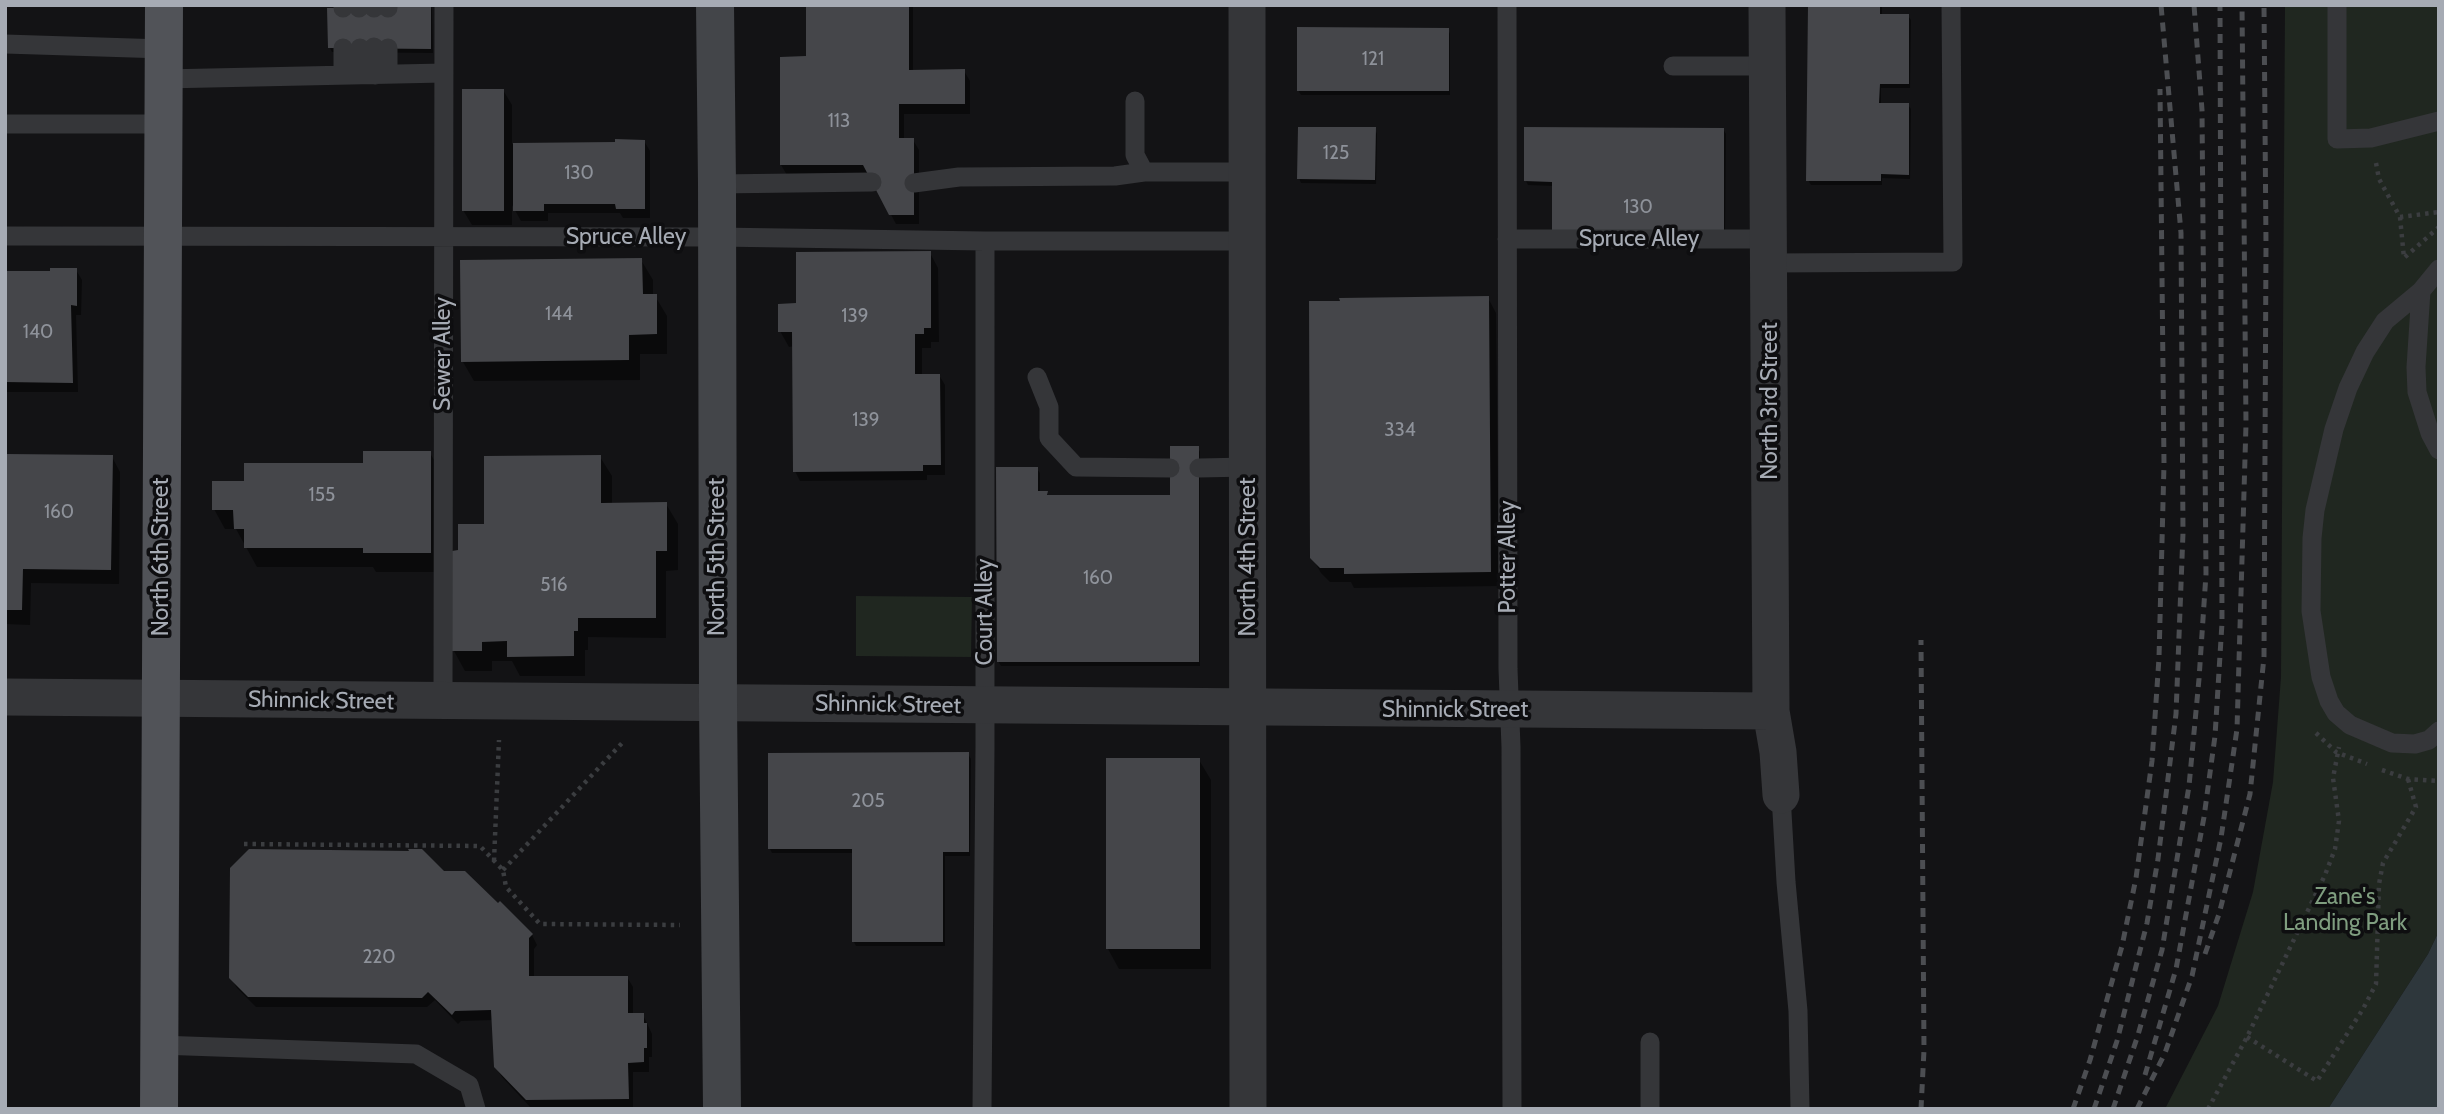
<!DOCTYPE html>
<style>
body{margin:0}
#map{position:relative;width:2444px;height:1114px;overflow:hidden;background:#131315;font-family:Cabin,sans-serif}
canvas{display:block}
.frame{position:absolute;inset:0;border:7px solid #a6abb4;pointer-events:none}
</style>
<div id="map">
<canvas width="2444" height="1114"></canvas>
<div class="frame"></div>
</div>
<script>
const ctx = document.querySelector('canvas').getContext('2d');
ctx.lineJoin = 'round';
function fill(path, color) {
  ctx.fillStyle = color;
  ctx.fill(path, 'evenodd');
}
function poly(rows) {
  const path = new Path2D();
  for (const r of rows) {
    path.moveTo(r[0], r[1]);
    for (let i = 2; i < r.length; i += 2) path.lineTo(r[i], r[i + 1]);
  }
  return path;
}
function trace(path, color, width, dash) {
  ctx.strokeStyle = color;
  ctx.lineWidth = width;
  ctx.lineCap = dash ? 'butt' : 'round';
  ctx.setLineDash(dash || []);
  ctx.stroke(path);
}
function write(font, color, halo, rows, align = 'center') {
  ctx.font = font + ' Cabin,sans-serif';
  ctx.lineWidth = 7;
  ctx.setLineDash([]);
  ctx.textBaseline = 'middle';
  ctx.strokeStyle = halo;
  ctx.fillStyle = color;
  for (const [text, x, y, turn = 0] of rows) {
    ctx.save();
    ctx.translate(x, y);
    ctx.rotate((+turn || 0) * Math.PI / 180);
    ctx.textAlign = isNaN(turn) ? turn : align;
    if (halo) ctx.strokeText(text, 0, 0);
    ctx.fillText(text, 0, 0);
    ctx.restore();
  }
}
fill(poly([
 [2285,5,2439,5,2439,931,2428,954,2328,1109,2165,1109,2218,1006,2253,892,2273,782,2281,677],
 [856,596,972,597,971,657,856,656]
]), '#202720');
fill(poly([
 [2439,931,2439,1109,2328,1109,2428,954]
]), '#2e373c');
fill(poly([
 [430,5,432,9,433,53,332,52,330,48],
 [808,5,913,5,913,71,964,71,970,81,970,114,904,114,904,140,913,140,919,150,919,224,896,224,870,175,787,175,781,165,808,58],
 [1810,5,1882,5,1882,16,1908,16,1911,20,1910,88,1881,88,1881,105,1908,105,1911,109,1910,179,1882,178,1882,185,1811,185,1808,180],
 [1448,29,1450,34,1450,95,1301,95,1298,90],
 [503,90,512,105,512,144,617,144,644,141,650,151,650,218,623,218,620,213,548,213,548,221,521,221,512,205,512,225,472,225,463,210],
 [1375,129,1377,134,1376,184,1301,183,1299,178],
 [1723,129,1726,134,1725,235,1554,186,1528,185,1526,181],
 [930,253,938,268,939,342,931,342,931,348,922,348,922,375,939,375,945,385,945,475,927,475,927,480,800,481,795,471,794,346,789,347,780,331,798,305],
 [641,260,653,280,653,296,655,296,667,316,667,354,640,354,640,380,474,381,463,362],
 [76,270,82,280,81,315,76,315,78,392,5,392,5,273,52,273],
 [1488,298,1496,313,1499,586,1354,588,1351,582,1330,582,1321,573,1312,557],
 [1198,448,1200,452,1200,666,1001,666,998,661,1037,469,1040,473,1040,493,1047,493,1049,497,1172,497],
 [430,453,441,472,442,572,376,572,373,567,257,567,236,529,225,529,214,509,246,483],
 [5,455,112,457,120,472,119,584,31,583,30,625,5,624],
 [600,457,612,476,612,505,666,504,678,524,678,570,666,571,666,638,588,637,588,650,585,650,585,676,520,676,512,661,492,661,492,671,465,671,454,651,459,552,486,526],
 [968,754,971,759,970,856,945,856,945,946,856,946,854,942,853,853,772,853,770,849],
 [1199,760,1211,780,1211,969,1119,969,1108,949],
 [444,873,498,906,500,904,532,935,537,945,534,949,534,978,627,977,633,987,633,1015,643,1015,652,1034,652,1057,649,1057,649,1072,633,1072,633,1109,532,1109,502,1077,495,1066,494,1020,461,1021,458,1024,435,1000,427,1007,256,1007,237,988,231,978]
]), '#0007');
fill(poly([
 [394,5,431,5,431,49,328,48,327,8,394,8],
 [806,5,909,5,909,70,965,69,965,104,899,104,899,138,914,138,914,215,889,215,863,165,780,165,780,57,806,56],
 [1808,5,1880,5,1880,14,1909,14,1909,84,1880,84,1879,103,1909,103,1909,175,1881,174,1881,181,1806,181],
 [1297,27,1449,28,1449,91,1297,91],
 [462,89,504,89,504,211,462,211],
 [1298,127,1376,127,1375,180,1297,179],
 [1524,127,1724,128,1724,231,1552,231,1552,182,1524,181],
 [615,139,645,140,645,209,616,209,615,204,544,204,544,211,513,211,513,143,615,142],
 [931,251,931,328,924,328,924,334,915,334,915,374,940,374,941,465,923,465,923,471,793,472,792,332,778,332,778,304,796,303,796,252],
 [642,258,643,294,657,294,657,334,629,335,629,360,461,362,460,260],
 [50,268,77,268,77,306,71,305,73,383,5,382,5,271,50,271],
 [1489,296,1491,572,1344,574,1344,568,1320,568,1310,558,1309,301,1340,301,1339,298],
 [1170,446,1199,446,1199,662,997,662,996,467,1038,467,1038,491,1048,491,1047,495,1170,495],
 [363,451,431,451,431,553,363,553,363,548,244,548,244,529,234,529,233,510,212,510,212,481,244,481,244,463,363,463],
 [5,454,113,455,111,570,23,569,22,610,5,610],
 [601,455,601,503,667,502,667,551,656,551,656,618,578,618,578,631,574,631,574,656,507,657,507,641,482,642,482,651,452,651,452,551,458,550,458,524,484,524,484,456],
 [969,752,969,852,943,852,943,942,852,942,852,849,768,849,768,753],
 [1106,758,1200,758,1200,949,1106,949],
 [249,849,409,851,408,849,422,849,444,871,465,871,498,903,500,901,533,934,529,938,529,976,628,976,628,1013,644,1013,644,1023,647,1023,647,1048,644,1048,644,1062,628,1063,629,1099,526,1100,494,1067,491,1010,455,1011,452,1015,428,992,422,998,248,997,229,978,230,868]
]), '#45464a');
trace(poly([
 [2376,163,2379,179,2400,217,2439,212],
 [2400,217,2404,258,2439,227],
 [2316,733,2336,752,2367,764],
 [2382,770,2408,779,2439,781],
 [244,844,480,846,503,870,506,887,540,924,680,925],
 [494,861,499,740],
 [503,870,623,742],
 [2247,1037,2317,1081,2363,1009,2376,984,2379,884,2383,863,2416,807,2408,779],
 [2208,1109,2247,1037,2325,875,2335,849,2339,821,2333,778,2339,747]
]), '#3b3d40', 4.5, [3.5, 5]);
trace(poly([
 [1507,5,1508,669,1511,747,1512,1109],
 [2337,5,2337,139,2371,138,2439,121],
 [343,8,343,5],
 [359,8,359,5],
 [374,8,374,5],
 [388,8,388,5],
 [5,44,164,49],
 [374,47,375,75],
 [343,48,343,75],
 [360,48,360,75],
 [388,48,388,74],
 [1673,66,1768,66],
 [163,79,444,73],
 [1135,101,1135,155,1144,172,1247,172],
 [5,124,162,124],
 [914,183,959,177,1115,176,1144,172],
 [717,184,872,182],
 [5,236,717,237,985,241,1248,241],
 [1507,239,1770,239],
 [1770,263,1953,262,1951,5],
 [2439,269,2421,291,2385,321,2365,352,2348,388,2334,429,2315,510,2312,538,2311,611,2321,677,2329,701,2336,713,2350,725,2392,743,2415,744,2429,740,2439,731],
 [2421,291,2416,367,2417,392,2430,433,2439,450],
 [1037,377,1049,407,1049,438,1076,467,1170,468],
 [1199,468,1248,467],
 [443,702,444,5],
 [1781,795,1786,882,1798,1011,1800,1109],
 [1650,1042,1650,1109],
 [159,1045,416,1054,469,1085,476,1109],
 [982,1109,985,746,985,241]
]), '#353639', 19);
trace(poly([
 [1247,5,1248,1109],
 [1767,5,1771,711,1778,752,1781,795],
 [5,697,1771,711]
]), '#353639', 37);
trace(poly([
 [715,5,717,184,718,703,722,1109]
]), '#434549', 38);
trace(poly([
 [159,1109,164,5]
]), '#515358', 38);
trace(poly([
 [2205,954,2219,914,2250,794,2264,657,2266,244,2264,5],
 [2145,1075,2176,969,2204,817,2215,736,2222,623,2220,5],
 [1921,1109,1924,1050,1921,640],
 [2073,1109,2090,1060,2122,946,2136,878,2152,761,2159,658,2164,464,2160,89],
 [2094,1109,2117,1041,2147,923,2158,859,2176,714,2183,533,2181,233,2161,5],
 [2113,1109,2138,1035,2162,950,2189,786,2199,679,2206,574,2202,110,2194,5],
 [2137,1109,2165,1053,2192,976,2221,838,2237,729,2246,424,2242,5]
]), '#4c4e52', 5, [9, 7]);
write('19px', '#8e929a', null, [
 ["121",1373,59],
 ["113",839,121],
 ["125",1336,153],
 ["130",579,173],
 ["130",1638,207],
 ["144",559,314],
 ["139",855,316],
 ["140",38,332],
 ["139",866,420],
 ["334",1400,430],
 ["155",322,495],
 ["160",59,512],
 ["160",1098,578],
 ["516",554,585],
 ["205",868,801],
 ["220",379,957]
]);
write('23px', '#a6abb4', '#0e0e10', [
 ["Spruce Alley",626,237],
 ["Spruce Alley",1639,239],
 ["Sewer Alley",443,354,-90],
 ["North 3rd Street",1770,401,-90],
 ["North 6th Street",161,557,-90],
 ["North 5th Street",717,557,-90],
 ["North 4th Street",1248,557,-90],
 ["Potter Alley",1508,557,-90],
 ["Court Alley",985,612,-90],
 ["Shinnick Street",321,701,1],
 ["Shinnick Street",888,705,1],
 ["Shinnick Street",1455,710]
]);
write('23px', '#7f9d7f', '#0e0e10', [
 ["Zane's",2345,897],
 ["Landing Park",2345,923]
]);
</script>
